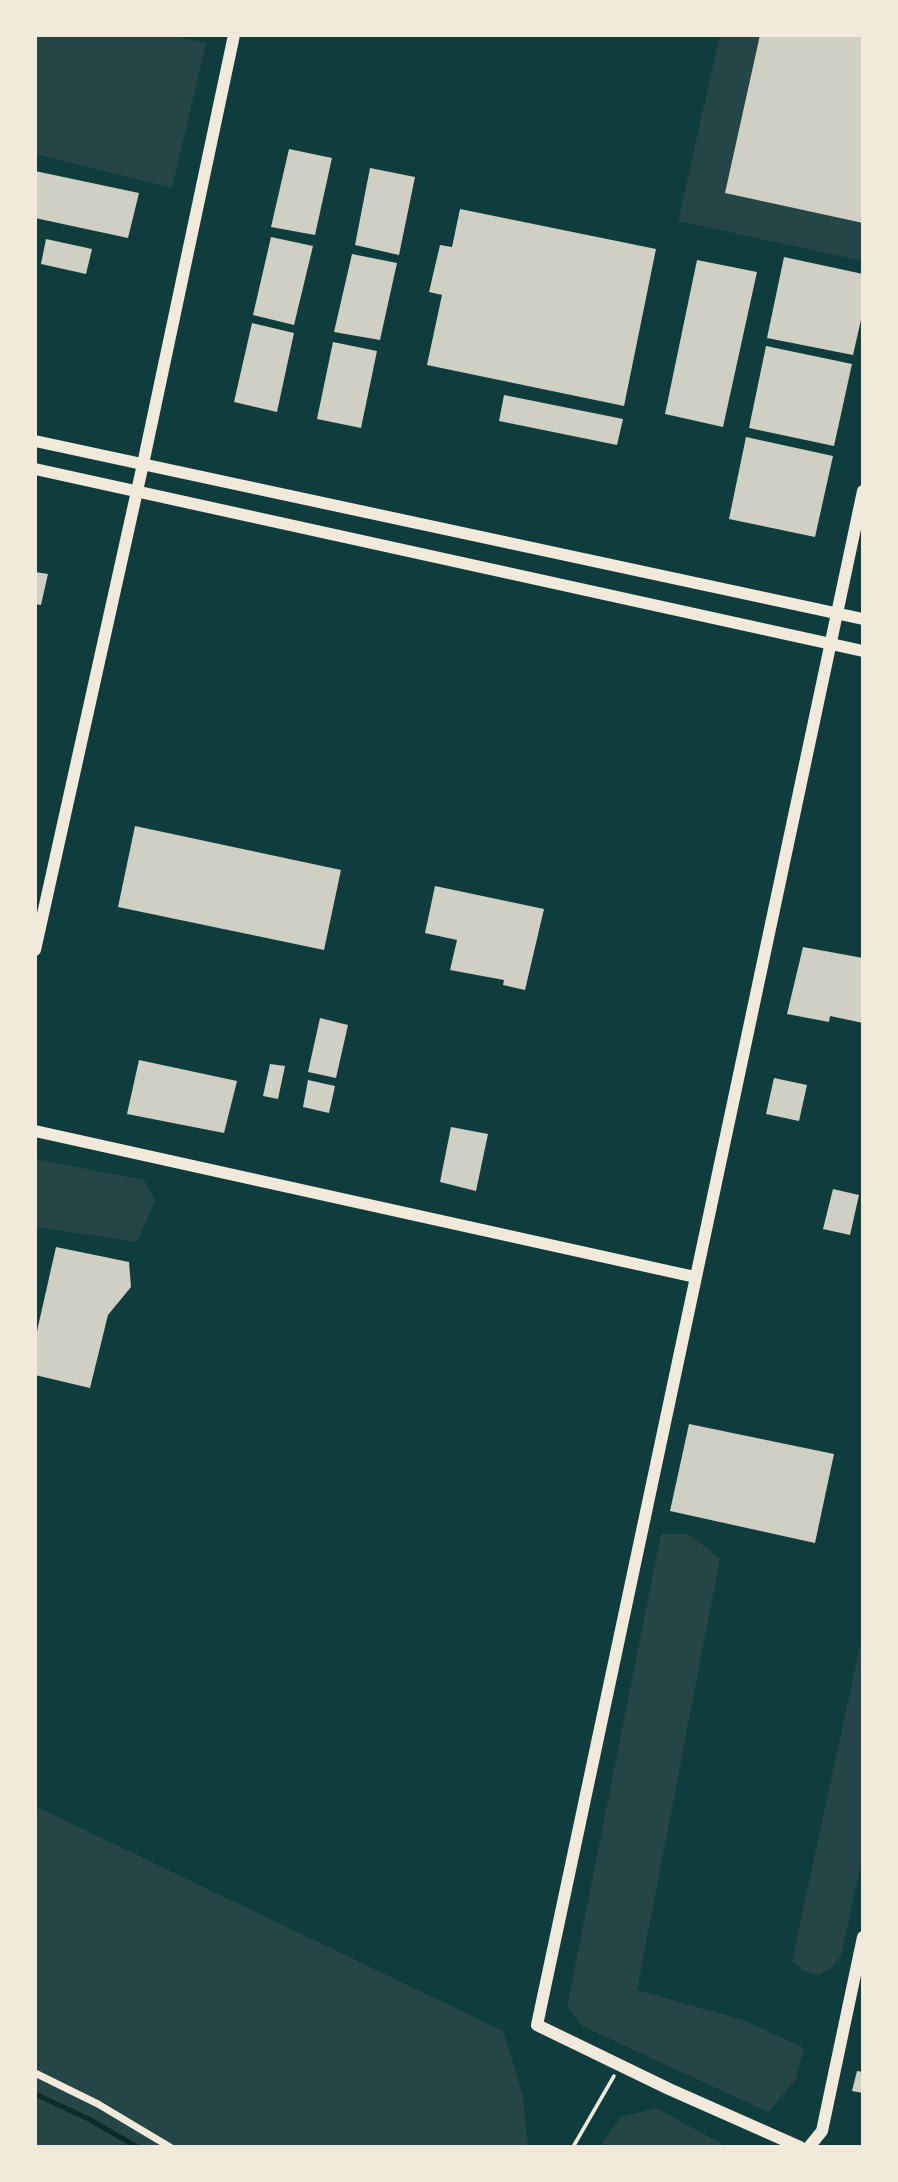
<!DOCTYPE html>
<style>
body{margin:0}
#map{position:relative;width:898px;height:2182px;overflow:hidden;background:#0f3d3e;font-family:Cabin,sans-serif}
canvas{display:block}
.frame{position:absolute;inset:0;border:37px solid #f1e9da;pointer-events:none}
</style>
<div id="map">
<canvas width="898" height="2182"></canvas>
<div class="frame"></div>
</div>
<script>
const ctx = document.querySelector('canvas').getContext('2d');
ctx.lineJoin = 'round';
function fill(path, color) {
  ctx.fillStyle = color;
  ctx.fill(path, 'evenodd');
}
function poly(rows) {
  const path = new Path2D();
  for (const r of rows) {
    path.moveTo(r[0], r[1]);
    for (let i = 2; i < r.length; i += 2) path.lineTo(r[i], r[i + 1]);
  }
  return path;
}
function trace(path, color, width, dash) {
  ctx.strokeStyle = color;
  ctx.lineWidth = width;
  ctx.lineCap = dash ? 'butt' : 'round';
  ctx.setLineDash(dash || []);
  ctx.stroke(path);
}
fill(poly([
 [35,35,170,35,206,43,172,188,35,154],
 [720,35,863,35,863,261,678,221],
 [35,1159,144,1180,155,1201,137,1242,35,1227],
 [661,1534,688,1534,720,1558,637,1990,743,2020,804,2048,796,2079,768,2112,582,2026,567,2007],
 [863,1632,863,1855,841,1956,830,1969,818,1975,804,1971,792,1961],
 [35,1806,503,2031,523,2095,528,2147,35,2147],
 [656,2108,727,2147,600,2147,621,2117]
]), '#244646');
trace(poly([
 [35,2094,89,2119,137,2147]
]), '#0a2a2b', 5);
fill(poly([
 [760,35,863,35,863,223,725,193],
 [289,149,332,158,315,235,271,227],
 [370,168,415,177,399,255,355,245],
 [35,171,139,193,128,238,35,218],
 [460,209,656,249,624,406,427,365,442,295,429,292,440,245,452,247],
 [271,237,313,246,294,325,253,315],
 [46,239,92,249,86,274,41,264],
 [352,254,397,263,380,340,334,332],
 [784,257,863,274,863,311,853,355,767,338],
 [697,260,757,272,723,427,665,414],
 [252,323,294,333,277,412,234,402],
 [333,342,377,351,361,428,317,419],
 [766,346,852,364,834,446,749,428],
 [504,395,623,419,617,445,499,421],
 [746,437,833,456,815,537,729,519],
 [35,572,48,574,41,605,35,604],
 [135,826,341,870,324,950,118,907],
 [435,886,544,909,525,990,503,985,504,980,450,970,457,940,425,933],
 [803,947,863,958,863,1023,830,1016,829,1022,787,1014],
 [320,1018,348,1025,336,1078,308,1072],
 [139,1060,237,1081,224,1133,127,1114],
 [270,1064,285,1066,278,1099,263,1096],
 [774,1078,807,1085,799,1121,766,1114],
 [308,1080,335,1086,329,1113,303,1107],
 [451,1127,488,1134,476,1191,440,1182],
 [833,1189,859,1195,850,1235,823,1229],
 [56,1247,129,1262,131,1287,108,1315,90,1388,35,1375,35,1340],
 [689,1424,834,1454,815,1543,670,1511],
 [857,2071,863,2072,863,2093,852,2091]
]), '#cfcfc3');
trace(poly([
 [573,2147,614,2076]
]), '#f1e9da', 3.5);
trace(poly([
 [35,2073,98,2104,170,2147]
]), '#f1e9da', 7);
trace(poly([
 [35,441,863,619],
 [35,469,863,651],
 [35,950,143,464,234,35],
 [35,1131,695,1277],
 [800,2147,669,2089,537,2025,863,491],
 [809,2147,822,2131,863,1937]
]), '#f1e9da', 12);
</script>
